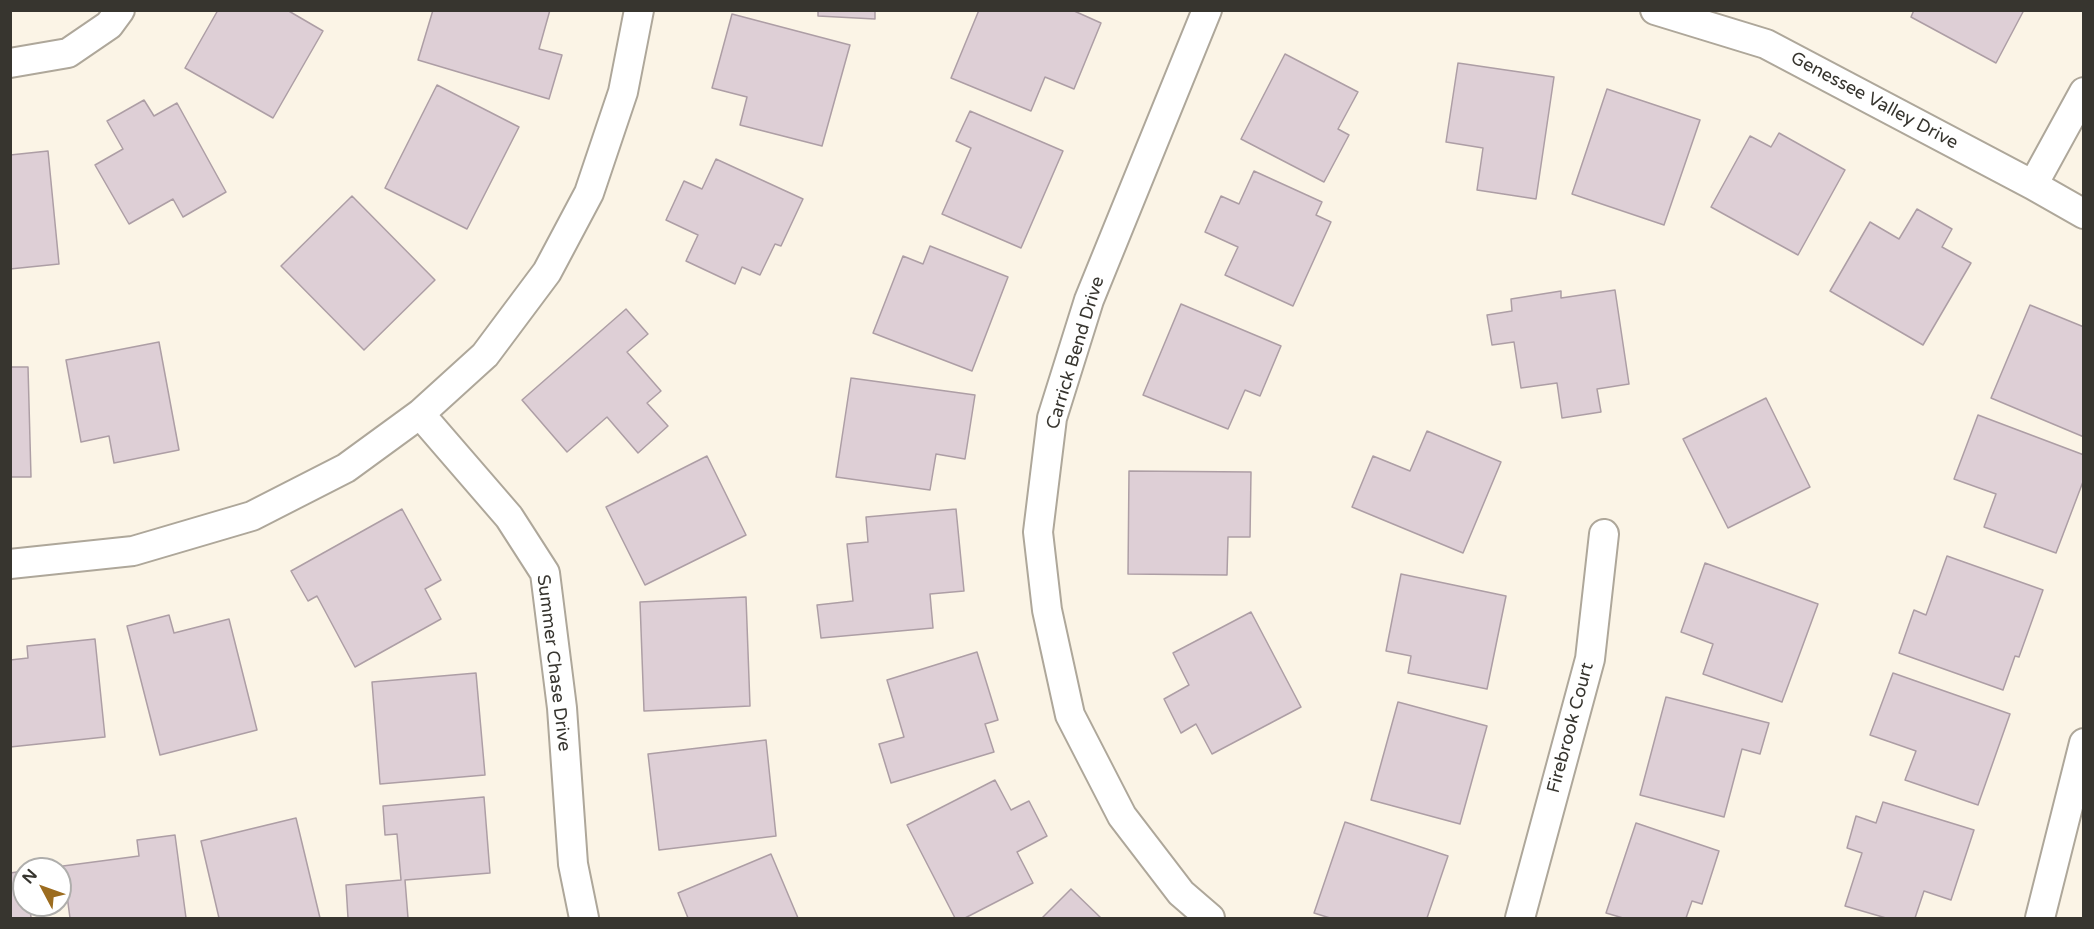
<!DOCTYPE html>
<style>
body{margin:0}
#map{position:relative;width:2094px;height:929px;overflow:hidden;background:#fbf4e6;font-family:"Varela Round",sans-serif}
canvas{display:block}
.frame{position:absolute;inset:0;border:12px solid #37352f;pointer-events:none}
.north{position:absolute;left:12px;top:857px;width:60px;height:60px;box-sizing:border-box;background:#fff;border:2px solid #afaeac;border-radius:50%;rotate:311deg;font-size:16px;font-weight:700;line-height:24px;text-align:center;color:#37352f}
.north::after{content:'';display:block;margin:auto;width:21px;height:27px;background:#9c6c1f;clip-path:polygon(50% 0,100% 100%,50% 72%,0 100%)}
</style>
<div id="map">
<canvas width="2094" height="929"></canvas>
<div class="frame"></div>
<div class="north">N</div>
</div>
<script>
const ctx = document.querySelector('canvas').getContext('2d');
ctx.lineJoin = 'round';
function fill(path, color) {
  ctx.fillStyle = color;
  ctx.fill(path, 'evenodd');
}
function poly(rows) {
  const path = new Path2D();
  for (const r of rows) {
    path.moveTo(r[0], r[1]);
    for (let i = 2; i < r.length; i += 2) path.lineTo(r[i], r[i + 1]);
  }
  return path;
}
function trace(path, color, width, dash) {
  ctx.strokeStyle = color;
  ctx.lineWidth = width;
  ctx.lineCap = dash ? 'butt' : 'round';
  ctx.setLineDash(dash || []);
  ctx.stroke(path);
}
function write(font, color, halo, rows, align = 'center') {
  ctx.font = font + ' "Varela Round",sans-serif';
  ctx.lineWidth = 4.5;
  ctx.setLineDash([]);
  ctx.textBaseline = 'middle';
  ctx.strokeStyle = halo;
  ctx.fillStyle = color;
  for (const [text, x, y, turn = 0] of rows) {
    ctx.save();
    ctx.translate(x, y);
    ctx.rotate((+turn || 0) * Math.PI / 180);
    ctx.textAlign = isNaN(turn) ? turn : align;
    if (halo) ctx.strokeText(text, 0, 0);
    ctx.fillText(text, 0, 0);
    ctx.restore();
  }
}
const building = poly([
 [218,10,287,10,323,31,273,118,185,68,218,10],
 [433,10,550,10,539,49,562,55,549,99,418,60,433,10],
 [818,10,875,10,875,19,818,16,818,10],
 [979,10,1072,10,1101,23,1074,89,1045,77,1031,111,951,78,979,10],
 [1914,10,2024,10,1996,63,1911,17,1914,10],
 [732,14,850,45,822,146,740,125,747,97,712,88,732,14],
 [1285,54,1358,92,1338,129,1349,135,1324,182,1241,139,1285,54],
 [1458,63,1554,77,1536,199,1477,190,1483,148,1446,142,1458,63],
 [437,85,519,127,467,229,385,188,437,85],
 [1607,89,1700,120,1664,225,1572,194,1607,89],
 [144,100,154,116,177,103,226,192,183,217,173,199,129,224,95,165,123,149,107,121,144,100],
 [970,111,1063,151,1021,248,942,214,971,148,956,141,970,111],
 [1779,133,1845,170,1798,255,1711,207,1750,136,1771,147,1779,133],
 [48,151,59,264,10,269,10,155,48,151],
 [716,159,803,199,781,246,775,244,760,275,742,267,735,284,686,261,698,235,666,220,684,181,702,189,716,159],
 [1254,171,1322,202,1316,215,1331,222,1293,306,1225,275,1238,247,1205,232,1221,196,1239,204,1254,171],
 [352,196,435,280,364,350,281,266,352,196],
 [1917,209,1952,229,1942,247,1971,263,1923,345,1830,291,1870,222,1899,239,1917,209],
 [930,246,1008,277,972,371,873,333,903,256,923,264,930,246],
 [1615,290,1629,384,1597,389,1601,412,1562,418,1557,383,1521,388,1514,342,1492,345,1487,315,1512,311,1511,299,1561,291,1561,298,1615,290],
 [1181,304,1281,346,1260,396,1245,390,1228,429,1143,395,1181,304],
 [2030,305,2084,327,2084,437,1991,398,2030,305],
 [626,309,648,334,627,352,661,391,647,403,668,426,638,453,607,417,567,452,522,400,626,309],
 [159,342,179,450,114,463,109,436,81,442,66,360,159,342],
 [10,367,28,367,31,477,10,477,10,367],
 [851,378,975,395,965,459,936,454,930,490,836,477,851,378],
 [1766,398,1810,487,1728,528,1683,439,1766,398],
 [1978,415,2084,455,2084,479,2056,553,1984,527,1996,494,1954,479,1978,415],
 [1427,431,1501,462,1463,553,1352,507,1373,456,1410,471,1427,431],
 [707,456,746,535,645,585,606,507,707,456],
 [1129,471,1251,472,1250,537,1228,537,1227,575,1128,574,1129,471],
 [402,509,441,580,425,589,441,619,355,667,317,596,308,601,291,571,402,509],
 [956,509,964,591,930,594,933,628,821,638,817,605,853,601,847,544,868,542,866,517,956,509],
 [1947,556,2043,590,2019,657,2015,656,2003,690,1899,653,1914,610,1926,615,1947,556],
 [1705,563,1818,604,1782,702,1703,674,1713,644,1681,632,1705,563],
 [1401,574,1506,596,1487,689,1408,673,1411,656,1386,651,1401,574],
 [746,597,750,706,644,711,640,602,746,597],
 [1251,612,1301,707,1212,754,1196,724,1181,733,1164,699,1189,685,1173,653,1251,612],
 [169,615,174,633,229,619,257,730,160,755,127,626,169,615],
 [95,639,105,737,10,747,10,660,28,658,27,646,95,639],
 [977,652,998,720,985,724,994,752,891,783,879,744,904,737,887,680,977,652],
 [476,673,485,775,380,784,372,682,476,673],
 [1893,673,2010,714,1978,805,1905,780,1916,751,1870,735,1893,673],
 [1666,697,1769,723,1760,754,1742,749,1724,817,1640,795,1666,697],
 [1398,702,1487,726,1460,824,1371,800,1398,702],
 [766,740,776,836,659,850,648,754,766,740],
 [995,780,1011,810,1029,801,1047,836,1017,852,1033,883,965,918,955,918,907,825,995,780],
 [484,797,490,873,405,880,408,918,348,918,346,885,401,880,397,834,385,835,383,806,484,797],
 [1883,802,1974,830,1951,900,1924,891,1915,918,1886,918,1845,906,1862,853,1847,848,1856,816,1876,823,1883,802],
 [296,818,320,918,219,918,201,841,296,818],
 [1345,822,1448,856,1427,918,1330,918,1314,913,1345,822],
 [1636,823,1719,851,1702,904,1692,901,1686,918,1623,918,1606,913,1636,823],
 [175,835,186,918,70,918,63,866,139,856,137,840,175,835],
 [771,854,798,918,688,918,678,893,771,854],
 [24,871,24,905,30,905,31,918,10,918,10,873,24,871],
 [1071,889,1101,918,1042,918,1071,889]
]);
fill(building, '#decfd6');
trace(building, '#ad9ea5', 1.5);
const street = poly([
 [1207,10,1089,300,1052,418,1038,532,1047,610,1070,715,1122,816,1181,893,1210,918],
 [1655,10,1766,44,2033,185,2084,214],
 [10,63,68,53,109,25,120,10],
 [2033,185,2084,92],
 [420,414,509,517,545,573,562,708,573,864,584,918],
 [10,564,133,551,252,516,346,468,420,414,485,355,547,272,589,193,623,92,639,10],
 [1520,918,1590,659,1604,534],
 [2040,918,2084,743]
]);
trace(street, '#aea79a', 32);
trace(street, '#fff', 28);
write('18px', '#37352f', '#fff', [
 ["Genessee Valley Drive",1874,101,28],
 ["Carrick Bend Drive",1076,353,-73],
 ["Summer Chase Drive",553,663,83],
 ["Firebrook Court",1571,728,-75]
]);
</script>
